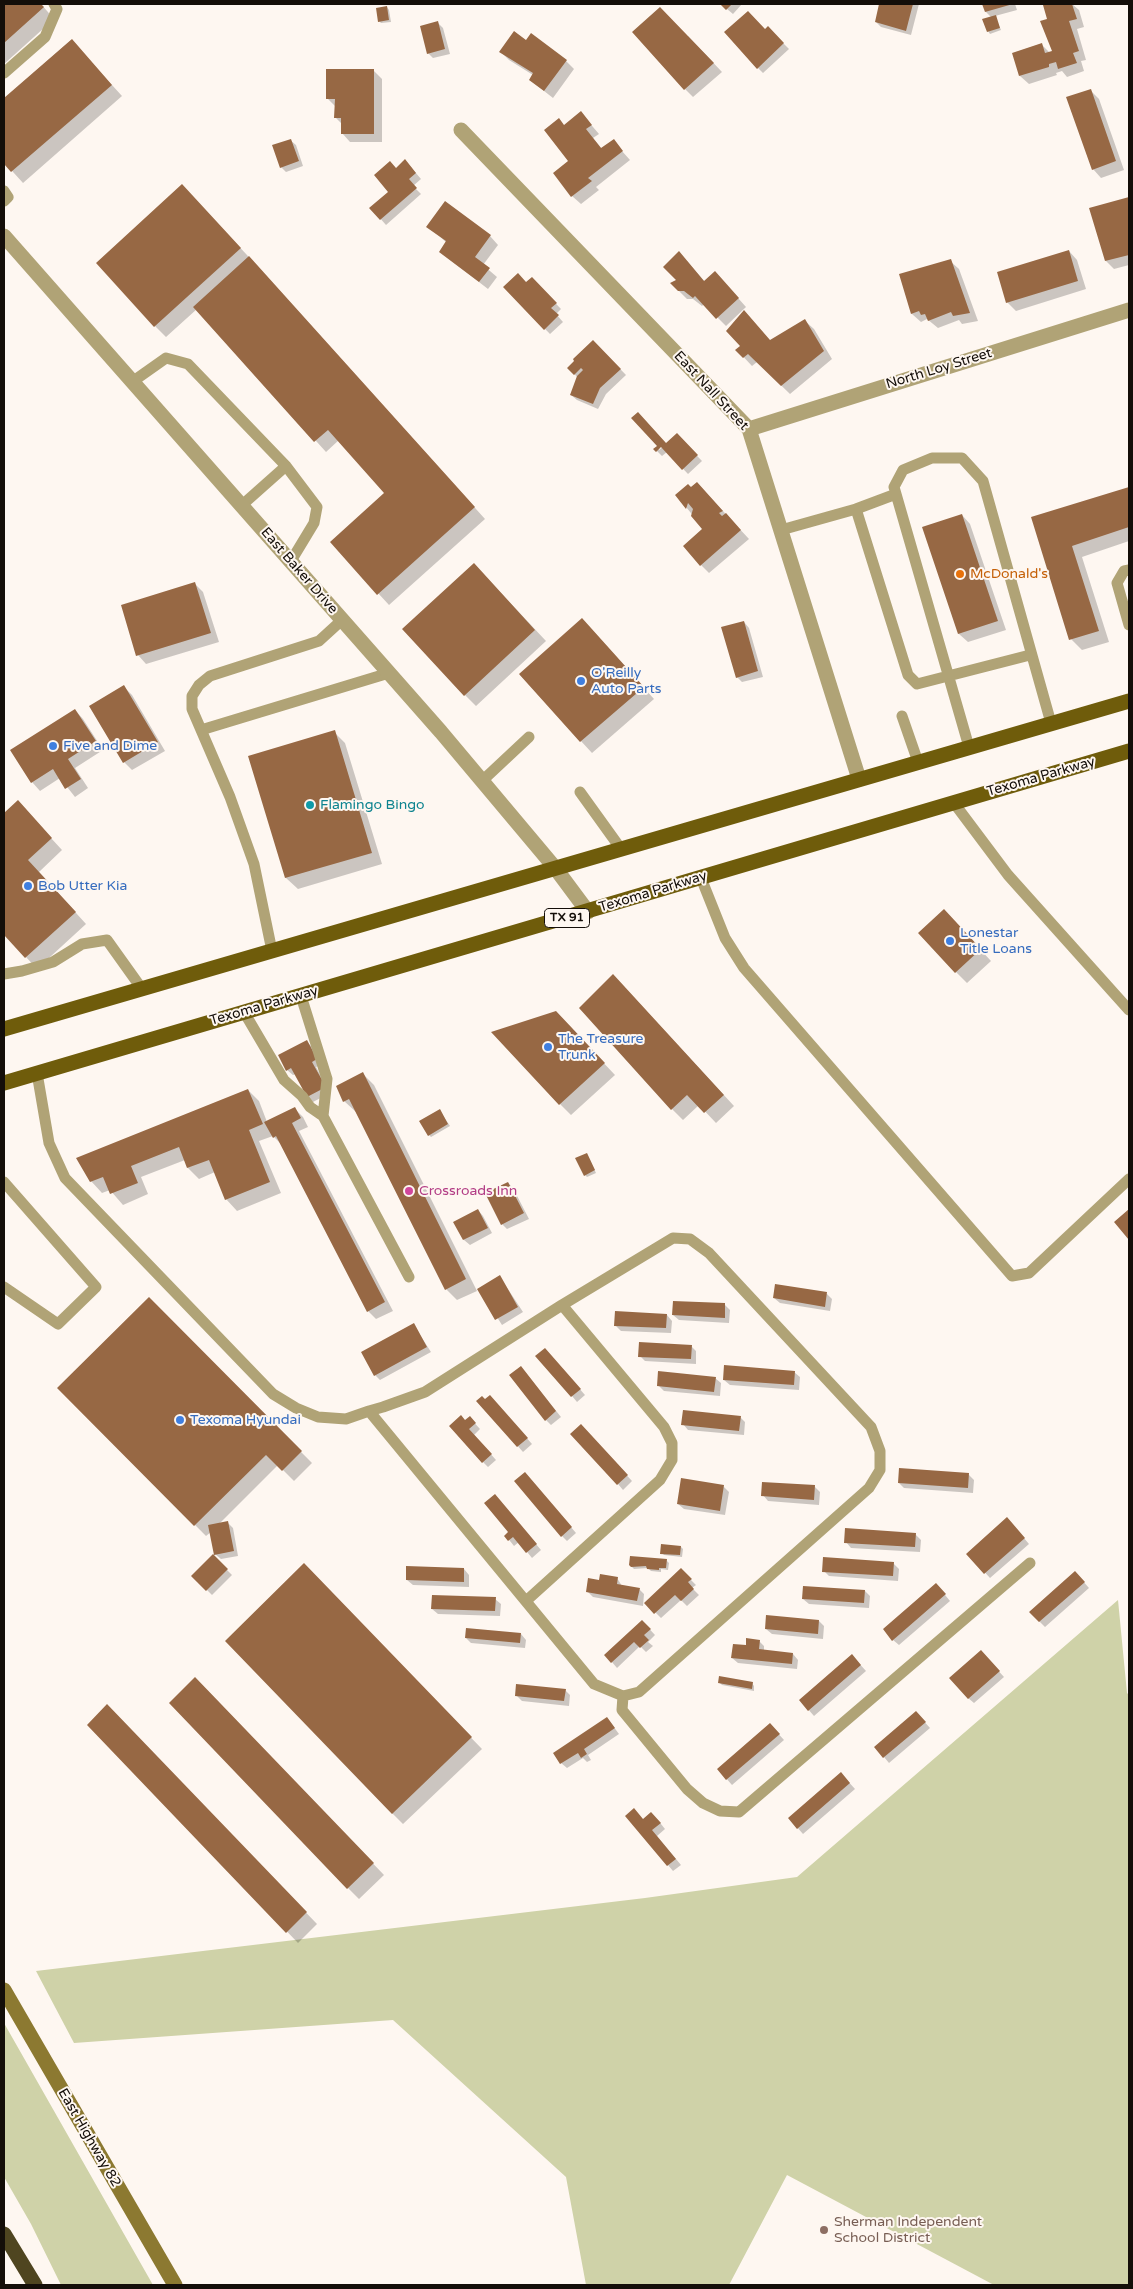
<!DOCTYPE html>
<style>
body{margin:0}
#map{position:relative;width:1133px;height:2289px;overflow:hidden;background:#fef7f1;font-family:"Varela Round",sans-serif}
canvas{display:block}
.frame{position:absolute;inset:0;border:5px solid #140e09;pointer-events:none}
</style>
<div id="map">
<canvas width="1133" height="2289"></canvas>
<div class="frame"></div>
</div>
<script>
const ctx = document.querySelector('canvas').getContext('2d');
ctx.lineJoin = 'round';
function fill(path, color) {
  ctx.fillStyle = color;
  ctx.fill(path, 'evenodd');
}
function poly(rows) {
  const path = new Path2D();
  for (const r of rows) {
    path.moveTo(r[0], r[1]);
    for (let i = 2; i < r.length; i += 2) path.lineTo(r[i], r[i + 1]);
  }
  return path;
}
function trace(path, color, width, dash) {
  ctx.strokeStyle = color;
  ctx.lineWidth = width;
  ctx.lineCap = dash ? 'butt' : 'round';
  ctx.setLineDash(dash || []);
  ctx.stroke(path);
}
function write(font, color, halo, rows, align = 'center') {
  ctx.font = font + ' "Varela Round",sans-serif';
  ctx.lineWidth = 4;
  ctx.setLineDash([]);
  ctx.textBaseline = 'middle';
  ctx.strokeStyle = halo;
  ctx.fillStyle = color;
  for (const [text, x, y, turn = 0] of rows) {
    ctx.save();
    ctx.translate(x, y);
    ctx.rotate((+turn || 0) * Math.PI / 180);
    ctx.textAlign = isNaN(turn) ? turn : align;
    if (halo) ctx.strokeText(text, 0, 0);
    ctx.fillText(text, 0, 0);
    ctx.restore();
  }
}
fill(poly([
 [1118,1600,1127,1693,1129,1695,1129,2285,994,2285,787,2175,729,2285,586,2285,566,2177,393,2020,74,2043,36,1971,645,1898,797,1877],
 [4,2023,153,2285,61,2285,31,2224,4,2177]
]), '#cfd2a8');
fill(poly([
 [4,4,41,4,54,19,4,64],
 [721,4,742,4,733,14],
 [881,4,919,4,911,35,881,27,876,22],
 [984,4,1015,4,1017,10,995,16,1001,30,990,34,988,31,992,18,986,12],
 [1050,4,1072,4,1079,10,1084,27,1077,29,1086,60,1081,61,1084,71,1067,77,1062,71,1056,73,1057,75,1029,84,1020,76,1014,54,1042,45,1050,53,1053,52,1049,20,1044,5],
 [387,7,389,10,391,22,381,23,379,21],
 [438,23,443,28,450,54,433,58,428,53],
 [768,28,789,49,763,73,758,68,765,31],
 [688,36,722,72,693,97,685,89,686,37],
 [71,40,122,96,23,183,4,162,4,99],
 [526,42,566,61,574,69,553,98,530,80,533,75,509,60,501,52],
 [374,71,382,79,382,142,350,142,342,133,342,124,335,117,336,107,327,98],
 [1091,91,1099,99,1124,170,1101,178,1093,169],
 [581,113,599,134,593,138,602,149,613,141,630,160,596,187,599,190,581,204,572,196,564,126],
 [290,140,296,145,303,166,286,172,281,167],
 [410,166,421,179,413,186,421,194,386,225,371,208,390,192,396,169],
 [193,197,260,269,485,519,389,605,331,542,386,493,339,440,326,452,197,309,166,337,155,326],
 [1129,199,1129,265,1114,269,1106,261,1091,209],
 [428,226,490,236,498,245,483,265,497,277,488,289,440,252,447,243],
 [1069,251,1077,260,1086,289,1016,311,1007,302],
 [687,261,705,282,723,281,746,307,726,326,704,304,702,306,693,299,687,299,672,284,678,280],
 [950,261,959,269,978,321,962,324,959,320,938,328,927,319,921,322,912,314,901,275],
 [532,279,561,309,556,314,563,322,550,334,504,287,527,284],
 [805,321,814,329,832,359,790,394,757,362,752,366,737,350,742,347,770,341],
 [593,341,626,375,606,394,598,409,577,400,571,395,578,378,569,368],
 [638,414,664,442,658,448,659,450,677,435,702,461,688,474,667,452,662,456,655,449,659,446,633,418],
 [697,483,749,539,709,573,701,565,704,529,677,496],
 [1129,489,1129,541,1082,557,1109,642,1082,650,1071,639,1033,518],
 [962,515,970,524,1006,630,968,642,959,634,924,528],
 [485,576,546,641,476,706,465,695],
 [195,584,203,592,219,642,146,664,138,655],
 [744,622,749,628,763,677,742,682,737,677],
 [593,631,654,699,592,753,520,675],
 [124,687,132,695,165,751,132,770,124,762],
 [75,710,83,719,103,750,75,768,88,788,75,797,60,778,40,791,32,782],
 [334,732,345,743,382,864,298,889,286,878,250,757],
 [18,802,62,850,39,872,86,924,37,969,4,933,4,815],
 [955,922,991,961,967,983,956,972],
 [624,987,734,1106,716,1123,699,1105,683,1120,672,1109],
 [567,1024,615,1075,571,1115,560,1104],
 [306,1041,312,1047,321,1065,316,1067,330,1093,313,1102,308,1097,296,1074,293,1075,287,1070],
 [363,1074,374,1085,477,1291,457,1300,446,1289,356,1112,344,1101],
 [248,1090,259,1101,267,1122,294,1108,303,1117,308,1127,299,1131,393,1311,376,1319,368,1311,281,1144,273,1136,259,1141,281,1193,237,1211,226,1199,215,1172,199,1179,188,1168,185,1160,141,1177,148,1194,123,1205,110,1190,102,1193,91,1181],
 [440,1111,450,1126,431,1137,429,1135],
 [587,1154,596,1173,587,1177,585,1175],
 [508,1183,513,1188,529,1219,507,1229,502,1224],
 [478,1210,483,1216,492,1233,470,1245,464,1240,455,1222],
 [500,1277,523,1312,502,1325,479,1289],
 [776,1286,827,1294,832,1299,830,1311,780,1303,774,1298],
 [149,1299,312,1463,294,1481,278,1465,219,1524,227,1522,233,1528,238,1556,221,1559,215,1554,211,1532,206,1536,59,1388],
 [725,1305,730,1310,729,1323,679,1320,673,1315],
 [667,1315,672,1321,671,1333,621,1331,615,1325],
 [413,1324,431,1352,380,1380,375,1375],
 [691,1346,696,1351,696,1364,645,1361,640,1356],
 [550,1355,585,1395,577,1402,572,1396],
 [521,1367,561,1417,551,1425,546,1420],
 [794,1372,800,1377,799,1390,730,1385,724,1380],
 [715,1378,721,1383,720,1396,664,1391,658,1385],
 [478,1401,495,1402,532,1444,523,1452],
 [740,1417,745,1422,744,1435,688,1430,683,1424],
 [470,1418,480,1429,474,1435,496,1460,488,1467,483,1462,465,1422],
 [586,1431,632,1481,623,1490,618,1484],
 [525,1473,576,1533,567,1541,562,1536],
 [969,1475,974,1480,973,1493,904,1488,899,1483],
 [723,1486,729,1492,725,1515,684,1509,678,1504],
 [814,1486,820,1492,819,1505,768,1501,763,1495],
 [500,1501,541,1550,532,1558,519,1542,514,1546,506,1536,510,1533],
 [1012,1524,1029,1544,990,1578,968,1554],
 [915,1534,921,1540,920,1552,851,1548,846,1542],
 [681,1547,683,1549,682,1557,664,1555,662,1553],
 [213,1556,232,1575,212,1595,193,1576],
 [666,1560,669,1563,668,1570,661,1569,661,1572,651,1571,648,1568,634,1569,630,1565],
 [893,1563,899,1569,898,1581,829,1576,824,1571],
 [464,1569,469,1575,469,1587,413,1585,407,1580],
 [681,1570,696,1585,692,1588,699,1595,687,1606,681,1600,661,1618,646,1603],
 [1075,1572,1089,1588,1045,1627,1030,1612],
 [315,1576,482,1749,403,1824,392,1813],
 [617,1578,622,1586,639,1589,644,1594,643,1606,593,1597,588,1592,600,1582],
 [941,1590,950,1601,899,1645,893,1640],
 [865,1591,870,1596,869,1608,809,1604,803,1599],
 [495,1599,501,1604,500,1616,438,1614,432,1609],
 [642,1621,655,1635,648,1642,653,1646,646,1652,640,1646,617,1668,606,1655],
 [819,1621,824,1626,823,1639,772,1634,766,1629],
 [521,1634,526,1640,525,1648,471,1643,466,1638],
 [759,1641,764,1646,764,1651,793,1654,798,1660,797,1669,738,1663,732,1658,747,1646],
 [986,1657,1004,1677,974,1703,968,1698],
 [857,1661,866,1671,814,1716,800,1700],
 [720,1683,752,1683,754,1686,754,1691,722,1685],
 [206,1689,384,1875,359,1899,348,1888],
 [565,1690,570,1695,569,1706,522,1701,517,1696],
 [118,1717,317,1924,298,1943,89,1725],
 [607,1718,619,1734,588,1755,591,1760,587,1762,583,1758,567,1768,561,1763],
 [921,1718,930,1728,889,1763,884,1757],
 [775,1730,784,1740,732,1785,718,1769],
 [846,1779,855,1789,803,1834,789,1818],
 [627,1816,644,1820,657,1819,665,1829,657,1836,681,1865,673,1871]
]), '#0003');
fill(poly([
 [4,4,41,4,44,7,4,43],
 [720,4,732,4,726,10],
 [879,4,913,4,906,31,875,22],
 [982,4,1013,4,985,12],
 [1046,4,1072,4,1077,19,1069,21,1079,51,1073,53,1077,63,1058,69,1056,62,1049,64,1049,67,1019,76,1012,53,1042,43,1045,53,1052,51,1040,21,1047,19,1043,5],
 [387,6,389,20,378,22,376,8],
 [660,7,714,63,684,90,632,32],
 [748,11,765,29,768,26,784,43,757,69,724,32],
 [996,15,1000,28,987,32,982,19],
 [438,21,445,49,427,54,420,26],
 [514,31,526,40,531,33,567,60,544,91,529,80,533,73,499,52],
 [72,39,112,85,11,172,4,164,4,98],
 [326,69,374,69,374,134,341,134,341,118,334,118,335,99,326,99],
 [1091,89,1116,161,1092,170,1066,97],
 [581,111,592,125,586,129,601,148,614,139,623,151,588,178,592,181,571,197,553,173,568,161,544,130,559,118,564,125],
 [291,139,299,161,280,168,272,145],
 [405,159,416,173,409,179,417,188,380,220,369,208,388,192,374,175,390,161,396,168],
 [182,184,241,248,154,327,96,263],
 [1129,197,1129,255,1105,261,1089,208],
 [445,201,491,235,475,257,490,268,479,282,439,252,446,241,426,227],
 [1069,250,1078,281,1006,303,997,272],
 [679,251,704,281,715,271,739,298,716,319,695,296,693,298,684,291,678,291,670,283,676,280,663,267],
 [249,256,475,507,377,595,330,542,384,493,328,430,314,442,193,307],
 [951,259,970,313,953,316,951,312,928,321,925,314,921,315,919,311,911,314,899,274],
 [518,273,526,282,532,277,557,303,551,308,559,315,544,330,503,287],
 [744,310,770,340,805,319,824,351,781,386,748,354,743,358,735,350,740,346,726,331],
 [593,340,621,369,600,388,593,404,570,395,577,376,583,370,581,368,574,375,567,368,574,361,573,359],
 [638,412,666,443,677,433,698,455,682,470,661,447,656,452,653,449,657,446,631,418],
 [697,482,723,511,719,513,722,516,726,513,741,530,700,566,683,546,702,529,691,516,693,509,688,503,686,509,675,495,688,484,691,487],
 [1129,487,1129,527,1072,546,1099,631,1069,640,1031,517],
 [962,514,998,621,958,634,922,527],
 [474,563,535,630,464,696,402,629],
 [195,582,211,633,136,656,121,605],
 [582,618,644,687,580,742,519,674],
 [744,621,758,671,736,678,721,627],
 [124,685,158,742,123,763,89,706],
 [75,709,96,741,68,759,81,779,65,789,53,769,31,783,10,750],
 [335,730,372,853,285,878,248,756],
 [18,800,52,838,28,860,76,912,25,958,4,935,4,813],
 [944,909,981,949,955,973,918,933],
 [613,974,724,1095,704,1113,687,1095,671,1110,579,1008],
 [556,1011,605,1063,559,1105,491,1032],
 [307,1040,317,1059,312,1062,326,1087,307,1097,291,1068,286,1071,278,1055],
 [363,1072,466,1279,445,1290,349,1099,343,1102,336,1086],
 [248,1089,263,1124,249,1130,270,1182,225,1200,209,1160,187,1168,179,1147,131,1166,138,1183,110,1194,103,1177,90,1182,76,1158],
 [295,1107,301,1118,292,1123,385,1302,367,1312,276,1136,273,1138,264,1122],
 [440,1109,448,1124,428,1136,419,1121],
 [587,1153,595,1170,584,1176,575,1158],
 [508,1182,524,1213,501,1225,485,1193],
 [478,1209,488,1228,463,1240,453,1222],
 [1129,1209,1129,1240,1114,1222],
 [500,1275,518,1307,495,1320,477,1289],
 [775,1284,827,1292,825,1307,773,1298],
 [149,1297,302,1451,282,1471,266,1455,194,1526,57,1388],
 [673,1301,725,1303,725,1318,672,1315],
 [615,1311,667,1314,666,1328,614,1326],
 [414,1323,427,1347,374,1376,361,1352],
 [639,1342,692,1345,691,1359,638,1357],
 [545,1348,581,1389,571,1397,535,1356],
 [724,1365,795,1371,794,1385,723,1380],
 [521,1366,556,1411,545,1421,509,1375],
 [658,1371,716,1377,714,1392,657,1386],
 [490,1395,528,1438,517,1447,476,1401,482,1396,485,1399],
 [683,1410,741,1416,739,1431,681,1425],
 [461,1415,465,1420,470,1416,476,1423,469,1429,492,1454,482,1463,449,1426],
 [581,1424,628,1475,617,1485,570,1434],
 [899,1468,969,1473,968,1488,898,1483],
 [525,1472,572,1527,561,1537,514,1481],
 [681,1478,724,1485,720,1511,677,1504],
 [762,1482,815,1485,814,1500,761,1496],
 [495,1494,537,1544,526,1553,513,1537,508,1541,504,1536,508,1532,484,1503],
 [1007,1517,1025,1538,984,1574,966,1554],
 [228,1521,234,1551,214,1555,208,1525],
 [845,1528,916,1533,915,1547,844,1543],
 [661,1544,681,1546,680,1555,660,1554],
 [213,1554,228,1569,206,1591,191,1576],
 [630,1556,667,1559,666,1568,659,1568,659,1570,647,1569,646,1566,631,1567,629,1565],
 [823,1557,894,1562,893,1576,822,1572],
 [304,1563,472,1737,392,1814,225,1641],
 [406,1566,464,1568,464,1582,406,1580],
 [681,1568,692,1579,688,1582,694,1589,681,1601,675,1595,654,1614,644,1603],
 [1075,1571,1085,1582,1039,1622,1029,1612],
 [600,1574,618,1577,617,1584,640,1588,637,1601,586,1592,588,1578,599,1580],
 [936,1583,946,1594,892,1641,883,1629],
 [803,1586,865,1590,864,1603,802,1599],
 [432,1595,496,1597,495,1611,431,1609],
 [766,1615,819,1620,818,1634,765,1629],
 [642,1620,651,1629,644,1635,649,1640,640,1648,634,1642,611,1663,604,1655],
 [466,1628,521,1633,520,1643,465,1638],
 [746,1638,760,1640,759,1649,793,1653,792,1664,731,1658,733,1644,746,1645],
 [981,1650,1000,1671,968,1699,949,1678],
 [852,1654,861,1665,808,1711,799,1700],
 [719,1676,753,1682,752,1689,718,1683],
 [195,1677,374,1863,347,1889,169,1703],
 [516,1684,566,1689,564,1701,515,1696],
 [107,1704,307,1912,286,1933,87,1725],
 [916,1711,926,1722,883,1758,874,1747],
 [607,1717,615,1728,584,1749,587,1754,581,1758,578,1753,560,1764,553,1753],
 [770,1723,780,1734,726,1780,717,1769],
 [841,1772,850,1783,797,1829,788,1818],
 [634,1808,643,1819,651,1812,661,1823,652,1830,676,1859,667,1866,625,1816]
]), '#976844');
trace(poly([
 [4,73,45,37,57,9,54,4],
 [4,191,8,197,4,201],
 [132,382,166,358,188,364,286,466,317,507,314,523,291,561],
 [241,506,286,466],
 [856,509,908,675,917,684,1030,655],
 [781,530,856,509,896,494],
 [1129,570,1124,571,1117,583,1129,625],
 [902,716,918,762],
 [201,730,389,673],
 [969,747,894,487,903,470,932,458,962,458,983,481,1051,723],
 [482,781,529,737],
 [580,792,621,849],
 [954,803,1008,875,1129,1010],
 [701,878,725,938,744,968,1012,1276,1029,1273,1129,1179],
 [272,951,254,864,230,797,192,709,192,696,199,685,210,676,319,641,342,620],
 [4,974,22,971,53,962,82,944,107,940,142,989],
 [244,1012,284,1080,302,1096,310,1107,323,1116,327,1079,301,996],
 [37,1073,49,1143,65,1178,273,1394,296,1408,318,1417,346,1419,369,1411,383,1407,425,1392,562,1305,673,1238,690,1239,709,1253,871,1427,880,1451,880,1470,869,1488,639,1692,623,1696,594,1684,369,1411],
 [323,1116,409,1277],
 [4,1182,96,1287,58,1324,4,1287],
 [526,1601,660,1480,672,1460,672,1443,664,1427,562,1305],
 [623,1696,622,1710,687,1789,703,1803,720,1811,739,1812,1030,1563]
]), '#b0a376', 11);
trace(poly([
 [461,130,749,429,859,779],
 [4,236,441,732,556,869,588,912],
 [749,429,1129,310]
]), '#b0a376', 15);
trace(poly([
 [4,1990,175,2285]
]), '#8c7931', 15);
trace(poly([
 [4,1029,1129,701],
 [4,1083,1129,751]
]), '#6f5c0b', 15);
trace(poly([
 [4,2234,35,2285]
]), '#4f4520', 15);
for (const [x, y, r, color] of [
 [960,574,5,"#e8710a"],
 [581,681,5,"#3f7fe0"],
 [53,746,5,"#3f7fe0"],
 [310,805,5,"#0f9aa8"],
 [28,886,5,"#3f7fe0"],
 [950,941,5,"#3f7fe0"],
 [548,1047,5,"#3f7fe0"],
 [409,1191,5,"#d1479c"],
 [180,1420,5,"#3f7fe0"],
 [824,2230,5,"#8d6e63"]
]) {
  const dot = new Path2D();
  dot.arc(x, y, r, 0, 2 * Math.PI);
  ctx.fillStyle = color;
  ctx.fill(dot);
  trace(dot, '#fef7f1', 2);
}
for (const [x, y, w] of [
 [567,918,45]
]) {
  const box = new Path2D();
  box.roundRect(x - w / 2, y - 9.5, w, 19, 4);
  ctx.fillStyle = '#fef7f1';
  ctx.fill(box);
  trace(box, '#140e09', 1);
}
write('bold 12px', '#140e09', null, [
 ["TX 91",567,918]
]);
write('14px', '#140e09', '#fef7f1', [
 ["North Loy Street",939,369,-17],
 ["East Nall Street",711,391,47],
 ["East Baker Drive",299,571,49],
 ["Texoma Parkway",1041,777,-16],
 ["Texoma Parkway",653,892,-17],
 ["Texoma Parkway",264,1006,-16],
 ["East Highway 82",89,2138,60]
]);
write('14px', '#c56008', '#fef7f1', [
 ["McDonald's",970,574]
], 'left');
write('14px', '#366cbe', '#fef7f1', [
 ["O'Reilly",591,673],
 ["Auto Parts",591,689],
 ["Five and Dime",63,746],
 ["Bob Utter Kia",38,886],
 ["Lonestar",960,933],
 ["Title Loans",960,949],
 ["The Treasure",558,1039],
 ["Trunk",558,1055],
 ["Texoma Hyundai",190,1420]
], 'left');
write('14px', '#0d838f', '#fef7f1', [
 ["Flamingo Bingo",320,805]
], 'left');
write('14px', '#b23c85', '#fef7f1', [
 ["Crossroads Inn",419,1191]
], 'left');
write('14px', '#785e54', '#fef7f1', [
 ["Sherman Independent",834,2222],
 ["School District",834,2238]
], 'left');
</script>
